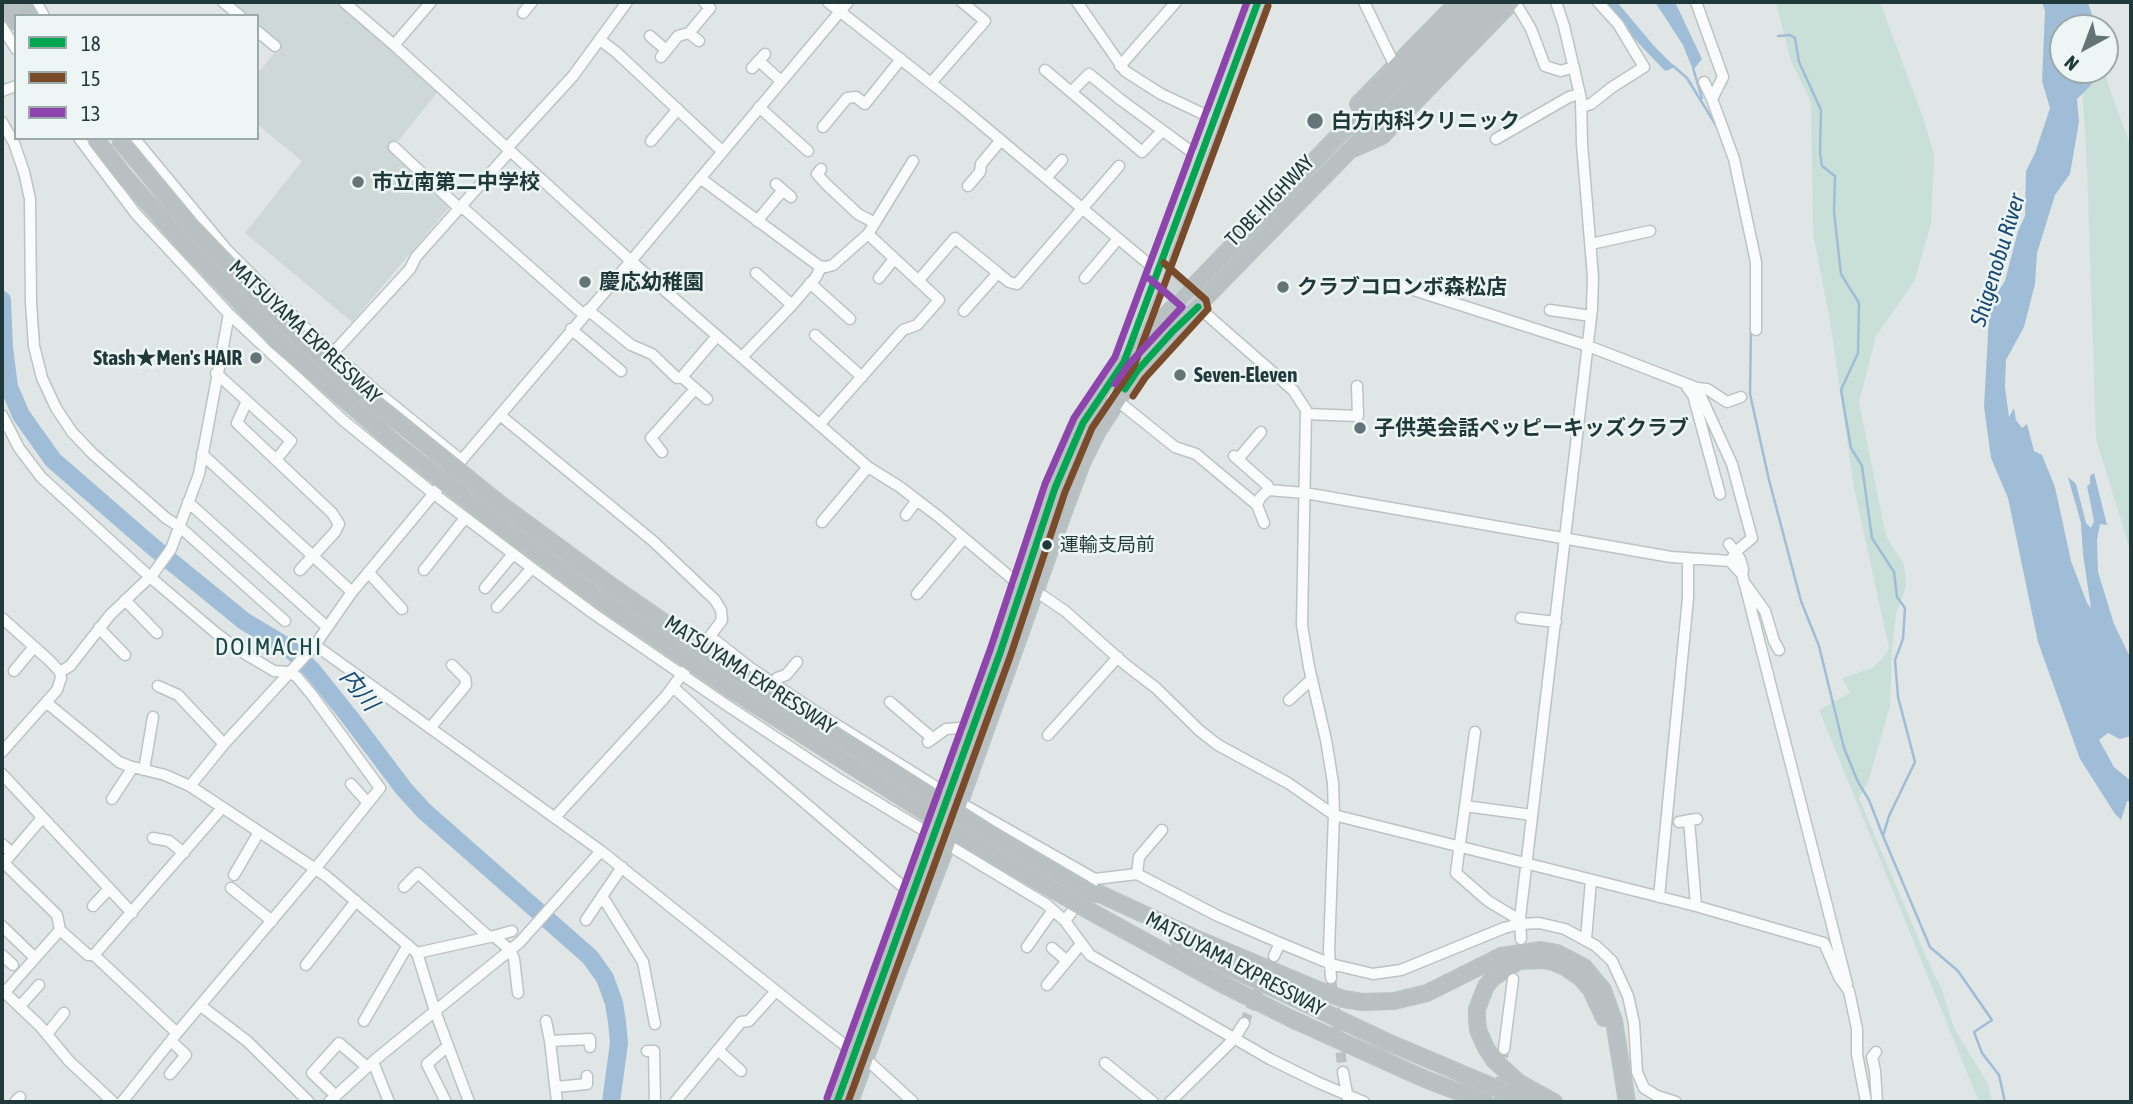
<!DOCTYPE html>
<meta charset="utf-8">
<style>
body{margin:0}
#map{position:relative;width:2133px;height:1104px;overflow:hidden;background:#e0e6e6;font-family:"Asap Condensed",sans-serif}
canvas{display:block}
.frame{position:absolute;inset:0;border:4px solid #1f3839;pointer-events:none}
.legend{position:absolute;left:14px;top:14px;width:245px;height:126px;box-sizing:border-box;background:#edf6f4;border:2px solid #9baaa9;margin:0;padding:9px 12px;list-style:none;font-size:21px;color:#1f3839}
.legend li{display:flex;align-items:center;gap:14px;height:35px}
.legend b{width:35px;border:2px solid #9baaa9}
.north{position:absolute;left:2049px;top:14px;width:70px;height:70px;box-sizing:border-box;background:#edf6f4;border:2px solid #9baaa9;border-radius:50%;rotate:221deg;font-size:19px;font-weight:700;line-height:28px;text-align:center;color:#1f3839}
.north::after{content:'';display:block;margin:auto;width:24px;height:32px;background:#637576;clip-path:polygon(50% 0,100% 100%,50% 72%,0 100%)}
</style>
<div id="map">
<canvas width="2133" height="1104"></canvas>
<div class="frame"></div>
<ul class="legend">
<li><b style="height:9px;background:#00a651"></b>18</li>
<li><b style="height:9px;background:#7a4b2a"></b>15</li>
<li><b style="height:9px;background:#8e44ad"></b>13</li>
</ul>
<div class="north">N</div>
</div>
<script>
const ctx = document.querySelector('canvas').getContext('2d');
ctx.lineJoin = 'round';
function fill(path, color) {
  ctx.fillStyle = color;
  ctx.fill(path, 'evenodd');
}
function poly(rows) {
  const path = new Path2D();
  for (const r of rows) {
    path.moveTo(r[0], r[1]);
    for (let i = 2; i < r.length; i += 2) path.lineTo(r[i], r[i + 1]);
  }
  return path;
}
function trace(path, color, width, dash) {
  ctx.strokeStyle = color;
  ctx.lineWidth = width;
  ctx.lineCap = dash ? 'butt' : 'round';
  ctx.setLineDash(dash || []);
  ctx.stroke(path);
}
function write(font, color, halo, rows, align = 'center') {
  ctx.font = font + ' "Asap Condensed","Noto Sans JP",sans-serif';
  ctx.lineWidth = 5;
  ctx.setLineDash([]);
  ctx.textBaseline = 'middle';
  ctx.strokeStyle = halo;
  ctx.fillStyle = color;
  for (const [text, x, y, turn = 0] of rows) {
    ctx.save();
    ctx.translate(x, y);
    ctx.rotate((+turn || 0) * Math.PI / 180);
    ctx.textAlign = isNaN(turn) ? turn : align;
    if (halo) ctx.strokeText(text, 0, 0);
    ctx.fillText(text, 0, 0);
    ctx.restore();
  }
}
fill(poly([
 [233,2,338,2,439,90,394,146,453,203,352,322,245,233,302,161,257,124,257,74,278,49,257,27,257,16,246,16]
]), '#cdd8d7');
fill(poly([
 [1777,2,1880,2,1924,120,1934,155,1931,224,1914,282,1876,336,1859,402,1886,536,1904,564,1906,587,1896,614,1892,651,1890,706,1868,782,1859,798,1933,973,1940,984,1954,1028,1988,1084,1992,1102,1979,1102,1819,710,1850,693,1842,678,1873,668,1887,653,1889,648,1854,488,1831,327,1813,233,1811,102,1791,61,1777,7],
 [2081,70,2103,70,2131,147,2131,553,2096,439,2087,166]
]), '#c8e0d7');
fill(poly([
 [1604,2,1617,2,1654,46,1675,67,1666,71,1663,69,1627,31],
 [1655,2,1675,2,1702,59,1693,70,1683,45],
 [2042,2,2088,2,2096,28,2063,28,2063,70,2096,70,2092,84,2077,99,2079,122,2070,174,2055,195,2037,253,2035,284,2024,327,2006,360,2005,387,2009,417,2014,408,2016,420,2022,428,2027,424,2034,451,2042,455,2055,487,2071,561,2087,603,2091,608,2083,554,2081,523,2068,477,2076,484,2086,523,2091,528,2094,521,2087,486,2090,484,2090,476,2094,473,2107,525,2100,524,2097,540,2098,572,2114,624,2131,659,2131,736,2120,739,2108,733,2099,740,2114,767,2131,781,2131,802,2127,801,2121,820,2115,814,2080,759,2038,642,2008,498,1991,458,1984,407,1991,280,1997,293,2005,281,2018,231,2025,216,2026,171,2035,153,2050,108,2042,81,2045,11]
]), '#9fbdd7');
trace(poly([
 [1778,36,1790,35,1795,38,1799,62,1821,110,1820,153,1822,166,1835,176,1834,212,1841,274,1859,303,1858,353,1841,390,1851,448,1862,466,1872,538,1894,572,1897,597,1905,608,1903,639,1895,660,1898,697,1915,762,1889,816,1883,836,1930,947,1958,971,1992,1020,1974,1032,1982,1053,1999,1075,2005,1102],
 [1672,65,1687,78,1717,127],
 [1693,68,1702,98],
 [1751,325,1750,394,1769,480,1801,601,1819,646,1844,748,1858,782,1869,800,1883,836]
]), '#9fbdd7', 2.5);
trace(poly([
 [2,300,4,348,9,387,21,415,53,460,152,546,244,621,289,648,312,670,348,715,404,789,424,811,590,957,605,978,614,1003,617,1022,619,1043,611,1102]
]), '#9fbdd7', 18);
trace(poly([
 [1331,978,1343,1072],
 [1244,1023,1274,956],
 [1498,1102,1504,1049]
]), '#b9c3c3', 10, [10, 5]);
const minor = poly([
 [36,2,44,16],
 [223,2,240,16],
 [344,2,394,45,631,261,868,467,900,487,939,517,1022,587,1043,596,1065,611,1126,665,1156,688,1200,731,1218,745,1288,783,1334,815,1696,906,1824,943,1839,977,1849,991,1857,1029,1857,1054,1866,1102],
 [828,2,960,106,1157,271],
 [1077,2,1125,71,1161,94,1214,119],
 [1364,2,1392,60,1397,64],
 [1515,2,1531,29,1545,66,1561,71,1574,67],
 [1696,2,1723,77,1712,99,1734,159,1756,262,1756,330],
 [523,13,532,2],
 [2,27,16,49],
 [257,31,275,46],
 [689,33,699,41],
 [650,36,666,50],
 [600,40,616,52,722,151],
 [394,45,431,2],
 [661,57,678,36,689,33,710,8,704,2],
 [759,61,781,81],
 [1120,66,1176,2],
 [752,68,765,54],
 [1045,70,1142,152,1162,131],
 [1704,82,1712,99],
 [931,83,985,21,962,2],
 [2,91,16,86],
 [1071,92,1089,74,1121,100,1200,158],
 [759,107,808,151],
 [1581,107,1591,104,1611,88,1644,67,1618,24,1598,2],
 [2,122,14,143,24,172,30,199,31,303,34,346,42,378,56,408,72,432,93,454,166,518,180,527,285,621],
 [823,127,847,98,856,97,865,104,901,59],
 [79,138,136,214,229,314,344,421,434,494,532,568,594,614,725,704,837,778,1046,904,1065,921,1090,955,1270,1059,1317,1082,1364,1102],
 [134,138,226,249,299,322,376,391,461,460],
 [1496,139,1569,97,1580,94],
 [651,141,678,109],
 [394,147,459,208],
 [507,148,573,76,627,2],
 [821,169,817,174,826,184,858,214,875,223],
 [700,178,819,266,826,267,833,265,868,234,913,161],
 [1046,178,1062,160],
 [776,184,791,197],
 [968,186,980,172,981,164,1001,140],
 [461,206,584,315],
 [757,221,783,190],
 [1591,244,1650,231],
 [756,273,792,305],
 [998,273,1009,282,1017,284,1119,166],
 [879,278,894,259],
 [1085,278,1118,239],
 [918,281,955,238,998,273,964,311],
 [810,283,850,319],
 [1395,284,1588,346,1697,388,1707,389,1727,402,1741,397],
 [1198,307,1293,390,1306,410,1302,625,1309,667,1326,740,1333,783,1334,815,1329,950,1331,978],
 [588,310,631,345,652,354,677,378,682,377,707,399],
 [1550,310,1591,316],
 [571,329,621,371],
 [815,335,862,377],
 [333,353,410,269,416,257,510,151],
 [742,357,792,305,816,277,821,267],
 [216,373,291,441,276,460],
 [682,377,717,336],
 [1687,387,1693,395,1720,494],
 [1697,388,1732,464,1752,538,1739,549,1730,561],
 [1104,390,1175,447,1196,454,1257,505],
 [247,401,237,423,332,513,339,524,335,532,300,570],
 [1306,414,1358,416,1357,386],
 [2,415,19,448,41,477,150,577,216,633,237,649,274,671,289,672,297,677,312,695,380,788,315,869,177,1033,122,1102],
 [500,415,653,541,715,600,721,610,722,620,666,696,556,816],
 [819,425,903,330,917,325,939,300,868,234],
 [662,452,651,438,695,389],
 [202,454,352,592],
 [1234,456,1268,486,1268,490],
 [1238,459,1261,432],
 [188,502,327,627],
 [906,515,917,500],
 [822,522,868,467],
 [1264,523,1257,505,1260,498,1268,490,1305,493,1671,557,1730,561,1742,574,1744,582,1765,611,1774,641,1779,650],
 [1729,544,1740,559,1743,569,1742,574],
 [424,570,465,518],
 [369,573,402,609],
 [1745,585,1847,984],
 [485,588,513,554],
 [917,594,964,538],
 [125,600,157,633],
 [497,607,532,568],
 [2,618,50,661,60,672,61,678,57,690,2,752],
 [1521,618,1556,622],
 [99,628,125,655],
 [710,636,749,667,813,710,941,790],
 [315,645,601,851,811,1019,855,1053,866,1059,913,1102],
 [14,671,34,647],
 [60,672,70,666,110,615,153,574,171,549,199,474,229,314],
 [774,684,777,678,786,675,797,662],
 [158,686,178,695,224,744],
 [673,687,728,737,916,898],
 [1289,700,1312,679],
 [890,702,932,738],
 [47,703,119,762,129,766,165,775,190,786,224,744,315,645,352,592,460,462,631,261,848,2],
 [431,727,466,685,465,678,452,665],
 [1475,732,1456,873,1488,901,1513,916,1520,924],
 [1048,735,1118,657],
 [928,742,946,729,959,728,971,733],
 [144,770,153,717],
 [2,774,132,913],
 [351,784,368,803],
 [190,786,326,876,417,953,435,1011,469,1102],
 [112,799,133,767],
 [1465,806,1532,815],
 [968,807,1095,879],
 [1689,820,1696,906],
 [1679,822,1697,819],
 [153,838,169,841,184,853],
 [2,844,12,853],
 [4,863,57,915,60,930,5,992],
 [2,865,42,818],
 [1137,874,1139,857,1162,830],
 [234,875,259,832],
 [404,887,418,873,489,937],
 [231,888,272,921],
 [602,896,643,962,655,1024],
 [1659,897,1688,598,1688,558],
 [93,906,109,889],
 [586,920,622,867],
 [1065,921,1095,879,1137,874,1218,916,1280,943,1331,964,1373,974,1401,970,1504,928,1520,924,1539,923,1565,929,1596,946,1612,961,1628,996,1634,1023,1637,1072,1644,1088,1657,1096,1676,1102],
 [2,926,35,958],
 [60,930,88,955,94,955],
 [494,936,512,931],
 [1521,939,1520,918,1592,309,1593,277,1582,144,1581,99,1564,26,1556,2],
 [1586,939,1591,880],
 [1027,947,1053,910],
 [1052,948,1067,961],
 [417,953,494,936,510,950,514,959,518,993],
 [2,955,13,965],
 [1274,956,1280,943],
 [306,965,356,901],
 [1047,985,1081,944],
 [2,990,40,1026,69,1061,113,1102],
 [20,1006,39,985],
 [201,1006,247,1041,309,1102],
 [364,1021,408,945],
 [546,1021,550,1041,557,1102],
 [177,1033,94,955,222,808],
 [47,1034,64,1013],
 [550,1041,590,1039,590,1047],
 [1504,1049,1513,979],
 [718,1050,741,1071],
 [647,1051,654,1051,655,1102],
 [1876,1052,1872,1057,1875,1071,1877,1102],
 [373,1062,389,1102],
 [1105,1063,1153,1102],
 [1343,1072,1348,1099],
 [170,1074,186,1055,171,1041],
 [556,1087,587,1084,587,1076],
 [336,1096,312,1073,339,1043,367,1067],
 [15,1102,20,1097],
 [329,1102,376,1059,520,942,601,851],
 [446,1102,427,1064,448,1046],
 [675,1102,741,1022,749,1021,776,991],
 [1170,1102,1234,1039,1244,1023]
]);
const major = poly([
 [1157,271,1198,307],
 [1125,359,1133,335,1258,2]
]);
const highway = poly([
 [3,2,16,22],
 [24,2,32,16],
 [1358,104,1458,2],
 [1353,149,1382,136,1512,2],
 [1098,893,1195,938,1321,991,1344,999,1362,1002,1394,1001,1427,993,1501,956,1541,950,1557,953,1584,967,1603,990,1614,1021,1627,1102],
 [1088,910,1226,986,1294,1020,1425,1079,1485,1102],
 [1178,939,1235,970,1385,1041,1529,1102],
 [837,1102,1000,653,1055,488,1083,423,1104,390,1124,362,1160,321,1339,135,1416,63,1476,2],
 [850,1102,886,1002,947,845,961,799,1062,517,1082,463,1098,431,1137,371,1173,331,1495,2],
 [1554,1102,1518,1082,1494,1060,1486,1048,1478,1030,1477,1019,1477,1009,1486,986,1494,977,1519,961,1542,960,1553,962,1565,967,1581,978,1591,990,1604,1018]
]);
trace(minor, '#bdc3c3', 13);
trace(major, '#bac3c3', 16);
trace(highway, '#bac3c3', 18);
trace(minor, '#fafbfb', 10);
trace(major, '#ccd3d4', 12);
trace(highway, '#b8c0c1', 14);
const highwayBridge = poly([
 [95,138,126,178,180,239,277,341,396,444,489,517,602,601,732,690,981,848,1088,910],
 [118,138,191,226,289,328,340,375,499,503,613,587,742,676,991,834,1096,896]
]);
trace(highwayBridge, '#bac3c3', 18, []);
trace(highwayBridge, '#b8c0c1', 14);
trace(poly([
 [1125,389,1137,371,1173,331,1198,307],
 [837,1102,1000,653,1055,488,1083,423,1124,362,1258,2]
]), '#00a651', 7);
trace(poly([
 [1133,396,1145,378,1208,309,1206,300,1164,263],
 [848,1102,1010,657,1065,492,1092,428,1134,366,1268,6]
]), '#7a4b2a', 7);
trace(poly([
 [1115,384,1129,364,1182,307,1150,279],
 [827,1098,990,650,1045,484,1074,418,1115,357,1247,2]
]), '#8e44ad', 7);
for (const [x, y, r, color] of [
 [1315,121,9,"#637576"],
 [358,182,7,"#637576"],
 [585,282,7,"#637576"],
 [1283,287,7,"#637576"],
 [256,358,7,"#637576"],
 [1180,375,7,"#637576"],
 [1360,428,7,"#637576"],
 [1047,545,6,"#1f3839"]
]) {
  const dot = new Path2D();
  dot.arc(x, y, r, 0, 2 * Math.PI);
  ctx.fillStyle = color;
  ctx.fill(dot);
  trace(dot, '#edf6f4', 2.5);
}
write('19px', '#1f3839', '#edf6f4', [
 ["運輸支局前",1060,545]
], 'left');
write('bold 21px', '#1f3839', '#edf6f4', [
 ["白方内科クリニック",1331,121],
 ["市立南第二中学校",372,182],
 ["慶応幼稚園",599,282],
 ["クラブコロンボ森松店",1297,287],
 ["Stash★Men's HAIR",242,358,"right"],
 ["Seven-Eleven",1194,375],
 ["子供英会話ペッピーキッズクラブ",1374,428]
], 'left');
write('21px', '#1f3839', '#edf6f4', [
 ["TOBE HIGHWAY",1270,201,-46],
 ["MATSUYAMA EXPRESSWAY",305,332,43],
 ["MATSUYAMA EXPRESSWAY",750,675,33],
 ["MATSUYAMA EXPRESSWAY",1235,964,28]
]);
write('italic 23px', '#194975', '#edf6f4', [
 ["Shigenobu River",1998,260,-73],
 ["内川",359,690,51]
]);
ctx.letterSpacing = '2px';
write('24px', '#1b474b', '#edf6f4', [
 ["DOIMACHI",269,647]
]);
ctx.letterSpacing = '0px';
</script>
